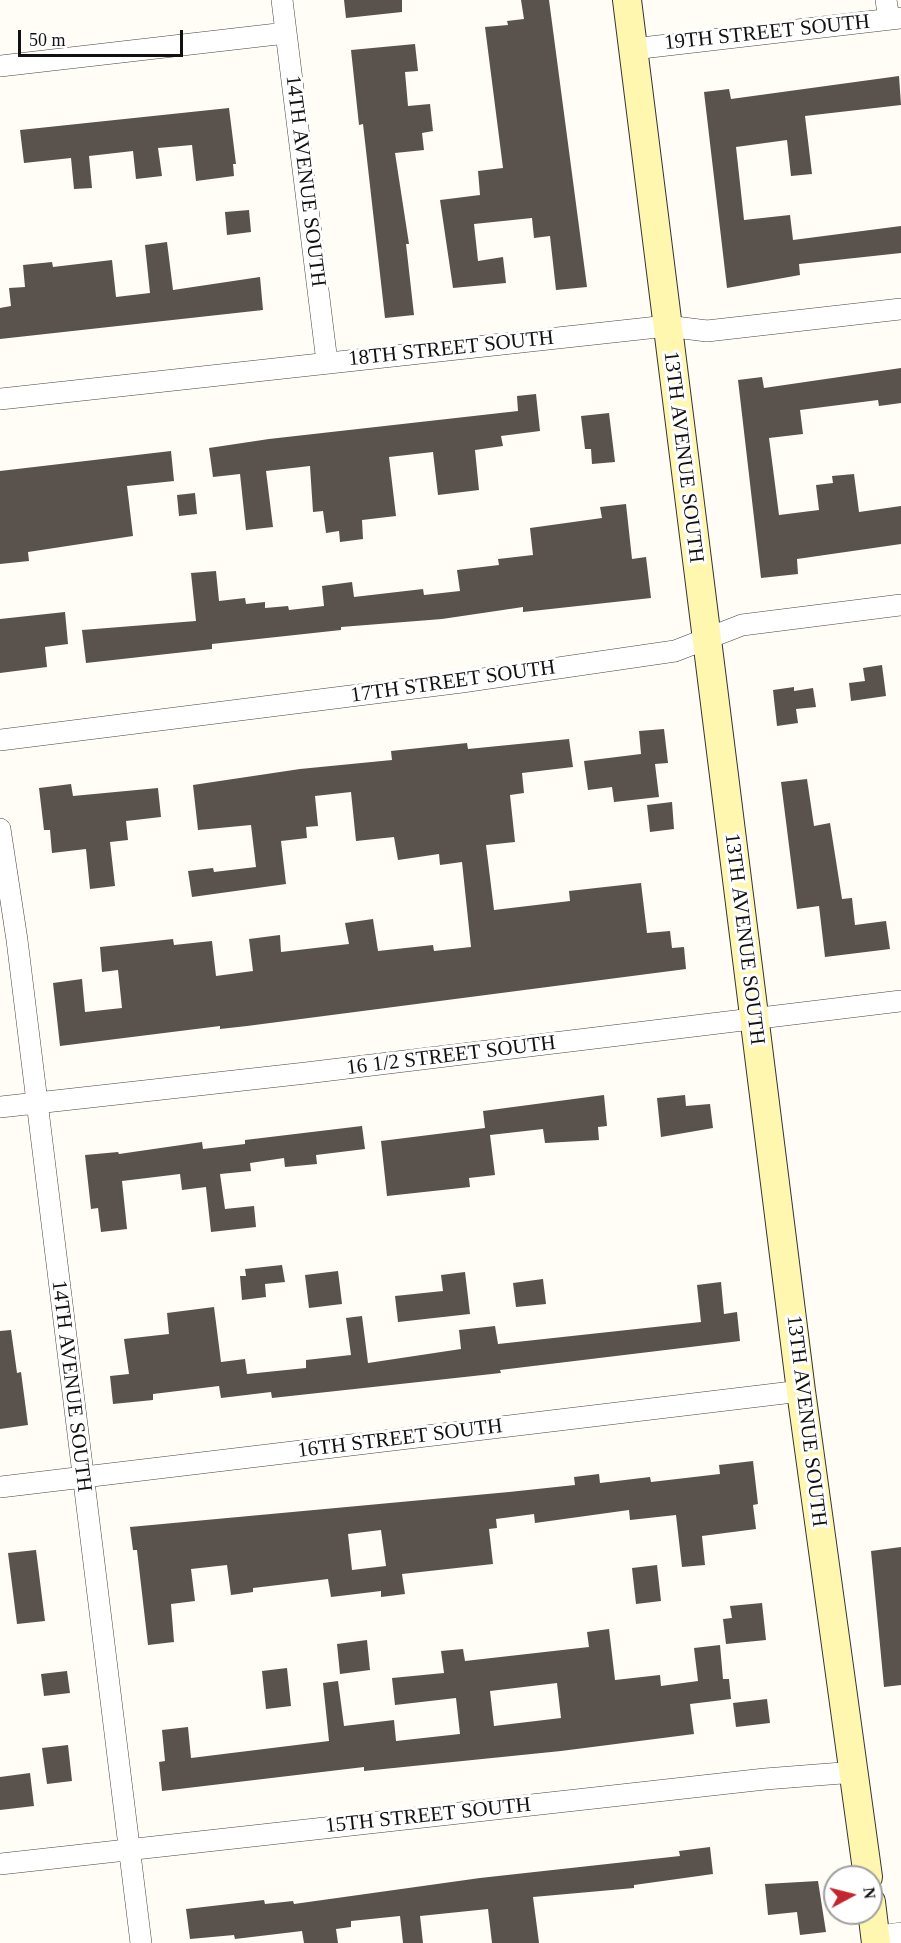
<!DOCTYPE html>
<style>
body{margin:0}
#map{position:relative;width:901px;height:1943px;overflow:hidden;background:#fffdf5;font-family:Georgia,serif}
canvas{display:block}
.north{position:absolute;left:823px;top:1865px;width:60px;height:60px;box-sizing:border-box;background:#fff;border:2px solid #a0a0a0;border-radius:50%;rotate:83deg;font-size:16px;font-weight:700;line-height:24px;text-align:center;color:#111}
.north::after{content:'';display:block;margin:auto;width:21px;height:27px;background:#c4262e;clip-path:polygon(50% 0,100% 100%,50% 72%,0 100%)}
.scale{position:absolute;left:18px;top:30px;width:165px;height:27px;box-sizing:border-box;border:3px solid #111;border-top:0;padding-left:8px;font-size:18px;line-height:21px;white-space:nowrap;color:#111;-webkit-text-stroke:4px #fff;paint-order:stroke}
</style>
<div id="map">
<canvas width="901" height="1943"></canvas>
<div class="north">N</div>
<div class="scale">50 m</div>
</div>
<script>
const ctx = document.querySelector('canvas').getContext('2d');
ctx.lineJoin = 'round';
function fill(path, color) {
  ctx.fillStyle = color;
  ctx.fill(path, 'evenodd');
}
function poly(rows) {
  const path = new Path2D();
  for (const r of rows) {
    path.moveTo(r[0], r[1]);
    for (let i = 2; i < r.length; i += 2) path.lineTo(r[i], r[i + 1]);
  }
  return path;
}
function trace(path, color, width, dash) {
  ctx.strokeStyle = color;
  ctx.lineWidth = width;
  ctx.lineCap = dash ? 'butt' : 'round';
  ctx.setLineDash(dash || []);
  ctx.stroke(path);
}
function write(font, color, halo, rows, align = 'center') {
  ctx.font = font + ' Georgia,serif';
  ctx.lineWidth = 6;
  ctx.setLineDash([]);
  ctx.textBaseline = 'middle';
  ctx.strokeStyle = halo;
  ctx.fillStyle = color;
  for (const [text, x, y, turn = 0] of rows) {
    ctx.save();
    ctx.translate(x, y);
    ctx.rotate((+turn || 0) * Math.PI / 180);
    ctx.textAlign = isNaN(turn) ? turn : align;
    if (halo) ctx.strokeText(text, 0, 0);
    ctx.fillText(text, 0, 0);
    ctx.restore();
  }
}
fill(poly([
 [344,0,402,0,402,12,346,18],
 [521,0,549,0,587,287,556,290,550,236,534,238,532,218,474,224,478,261,503,257,506,283,453,288,440,200,480,195,478,171,503,168,485,27,508,25,507,21,524,19],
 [415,44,418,71,405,72,408,106,430,104,433,131,422,133,424,150,395,153,409,244,406,244,414,315,385,318,363,124,359,125,351,50],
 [899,76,901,105,805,116,812,174,791,176,787,140,736,147,744,220,790,215,793,240,901,226,901,253,799,264,800,275,727,288,704,92,729,89,731,99],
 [229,108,236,164,233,164,234,176,196,181,192,145,158,148,162,176,136,179,133,151,89,156,92,188,74,189,71,158,24,163,20,130],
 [249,210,251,232,227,235,225,212],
 [167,242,173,290,260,277,263,310,0,339,0,308,11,306,9,288,25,287,23,265,52,262,53,267,112,260,116,297,150,293,145,245],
 [901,368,901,403,879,406,878,400,800,410,803,434,769,438,779,515,819,510,816,485,833,483,832,476,854,474,859,512,901,506,901,544,797,559,798,574,761,578,738,380,762,377,764,388],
 [536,394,540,431,501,436,503,446,475,450,479,490,438,495,433,452,389,457,396,516,362,520,363,539,340,542,339,531,326,533,323,511,313,512,310,466,266,471,273,527,246,530,240,474,213,477,209,448,269,439,518,411,517,396],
 [609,413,615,462,592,464,591,449,585,449,581,416],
 [171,451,174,481,127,486,133,536,28,552,29,561,0,564,0,471],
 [195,493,197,514,179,516,177,495],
 [626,504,632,559,646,557,651,598,523,612,523,607,442,619,341,627,341,630,212,644,212,649,86,663,82,630,196,621,191,573,216,571,219,601,245,598,246,604,265,602,265,608,288,606,289,610,324,606,322,586,352,582,354,597,423,589,424,595,460,591,457,570,499,565,498,559,533,555,530,528,602,518,600,507],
 [65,612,68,644,45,647,47,667,0,673,0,619],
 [882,665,886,696,851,701,849,683,865,681,863,668],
 [794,687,794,691,813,688,816,707,796,709,798,723,777,726,773,690],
 [664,729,668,763,655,764,659,797,614,802,612,787,588,790,584,761,641,754,639,731],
 [569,739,573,767,522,773,524,793,510,795,515,842,486,845,494,910,570,901,569,891,641,883,647,933,670,931,672,948,684,947,686,969,247,1026,220,1029,220,1026,60,1046,53,983,82,979,85,1012,122,1008,118,970,102,972,100,947,173,939,174,945,212,941,216,976,253,971,249,939,280,935,281,952,349,944,345,923,373,919,378,951,433,945,434,951,471,947,462,862,440,865,439,854,398,860,394,837,356,841,351,792,315,796,318,826,306,827,307,838,281,841,286,884,192,897,188,871,213,868,214,872,256,867,251,825,198,830,193,785,300,769,392,760,391,751,467,743,468,749],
 [807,779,814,826,830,823,842,899,852,898,855,925,886,921,890,949,825,957,819,906,797,909,781,782],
 [71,784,73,796,158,788,161,817,126,821,128,840,110,842,115,886,90,889,86,849,52,853,50,830,44,830,39,788],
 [672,802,674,829,650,832,647,805],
 [604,1095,607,1126,598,1127,599,1140,545,1143,543,1129,490,1135,495,1175,469,1178,470,1187,387,1196,381,1141,485,1128,483,1111],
 [685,1095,686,1106,710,1104,713,1128,661,1137,657,1098],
 [362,1126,365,1149,316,1155,317,1164,285,1167,284,1158,250,1163,251,1171,220,1174,225,1209,254,1206,256,1227,211,1232,206,1187,182,1190,180,1174,122,1181,127,1229,101,1232,98,1208,91,1209,85,1155,118,1152,119,1154,202,1142,203,1149,245,1144,245,1140],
 [282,1265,285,1282,265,1284,266,1297,242,1300,240,1276,246,1276,245,1269],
 [338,1271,342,1304,309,1308,305,1275],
 [465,1272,470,1314,398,1322,395,1296,443,1291,441,1275],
 [543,1279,546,1304,516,1307,513,1283],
 [721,1282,724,1314,737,1312,740,1341,500,1370,501,1373,272,1398,271,1392,221,1398,219,1386,153,1394,153,1400,113,1404,110,1376,129,1374,124,1339,169,1334,167,1313,214,1307,221,1362,245,1359,247,1374,306,1368,306,1360,351,1355,346,1318,362,1316,368,1363,461,1349,459,1330,495,1326,498,1344,701,1322,697,1285],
 [11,1330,17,1373,21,1372,28,1425,0,1429,0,1331],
 [753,1461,758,1504,753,1505,756,1529,702,1536,705,1565,682,1567,676,1515,630,1520,629,1510,535,1523,534,1514,496,1519,497,1528,489,1529,493,1564,402,1574,405,1594,381,1597,381,1591,331,1597,328,1579,253,1588,253,1592,231,1595,227,1565,191,1569,195,1601,171,1604,174,1642,148,1645,137,1550,133,1550,130,1527,509,1492,575,1485,574,1477,599,1474,600,1483,650,1477,651,1482,720,1474,719,1465],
 [381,1530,386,1566,352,1570,348,1534],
 [901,1547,901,1685,884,1687,871,1551],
 [36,1550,45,1621,17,1624,8,1553],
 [657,1565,661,1601,636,1604,632,1568],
 [762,1603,766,1640,726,1644,723,1619,732,1618,730,1606],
 [609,1629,615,1680,660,1675,661,1686,698,1681,694,1648,720,1645,723,1679,729,1679,731,1699,690,1704,694,1734,561,1751,364,1771,364,1767,162,1791,159,1762,165,1761,162,1730,188,1727,191,1758,329,1741,323,1683,338,1681,344,1726,394,1720,396,1741,460,1734,456,1698,395,1705,392,1678,444,1673,441,1651,463,1649,465,1661,589,1647,587,1632],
 [557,1683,561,1718,494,1726,490,1691],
 [367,1640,370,1670,340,1674,337,1644],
 [287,1668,291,1706,266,1709,262,1671],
 [67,1671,70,1693,44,1696,41,1674],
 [767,1699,770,1723,736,1727,733,1703],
 [68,1745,72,1781,47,1784,42,1748],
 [30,1773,34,1806,0,1810,0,1777],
 [710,1847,713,1874,634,1885,634,1888,533,1897,539,1943,492,1943,488,1909,420,1916,423,1943,403,1943,400,1916,351,1921,351,1927,336,1929,338,1943,304,1943,302,1931,235,1939,234,1935,190,1939,186,1909,264,1900,265,1904,293,1901,294,1904,480,1878,680,1856,679,1851],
 [818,1881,826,1932,800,1935,797,1912,768,1915,765,1884]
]), '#5a524d');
const minor = poly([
 [282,0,327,362],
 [886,0,889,19],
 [633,49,901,18],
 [0,66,286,33],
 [0,399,667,326,707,331,901,309],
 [0,740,462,682,675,651,742,625,901,605],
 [0,829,17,940,141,1943],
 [0,1107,306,1073,901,1001],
 [0,1487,801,1391],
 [0,1864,765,1779,855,1772],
 [875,1937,901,1933]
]);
const secondary = poly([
 [627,0,801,1391,868,1877],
 [871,1902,876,1943]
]);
trace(minor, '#444', 22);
trace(secondary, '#333', 30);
trace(minor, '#fff', 21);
trace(secondary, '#fff6b0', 28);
write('21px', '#111', '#fff', [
 ["19TH STREET SOUTH",767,33,-6],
 ["14TH AVENUE SOUTH",305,181,83],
 ["18TH STREET SOUTH",451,349,-6],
 ["13TH AVENUE SOUTH",683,457,83],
 ["17TH STREET SOUTH",453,682,-8],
 ["13TH AVENUE SOUTH",744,939,83],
 ["16 1/2 STREET SOUTH",451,1056,-7],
 ["14TH AVENUE SOUTH",71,1386,83],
 ["13TH AVENUE SOUTH",806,1421,83],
 ["16TH STREET SOUTH",400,1439,-7],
 ["15TH STREET SOUTH",428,1816,-6]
]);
</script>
